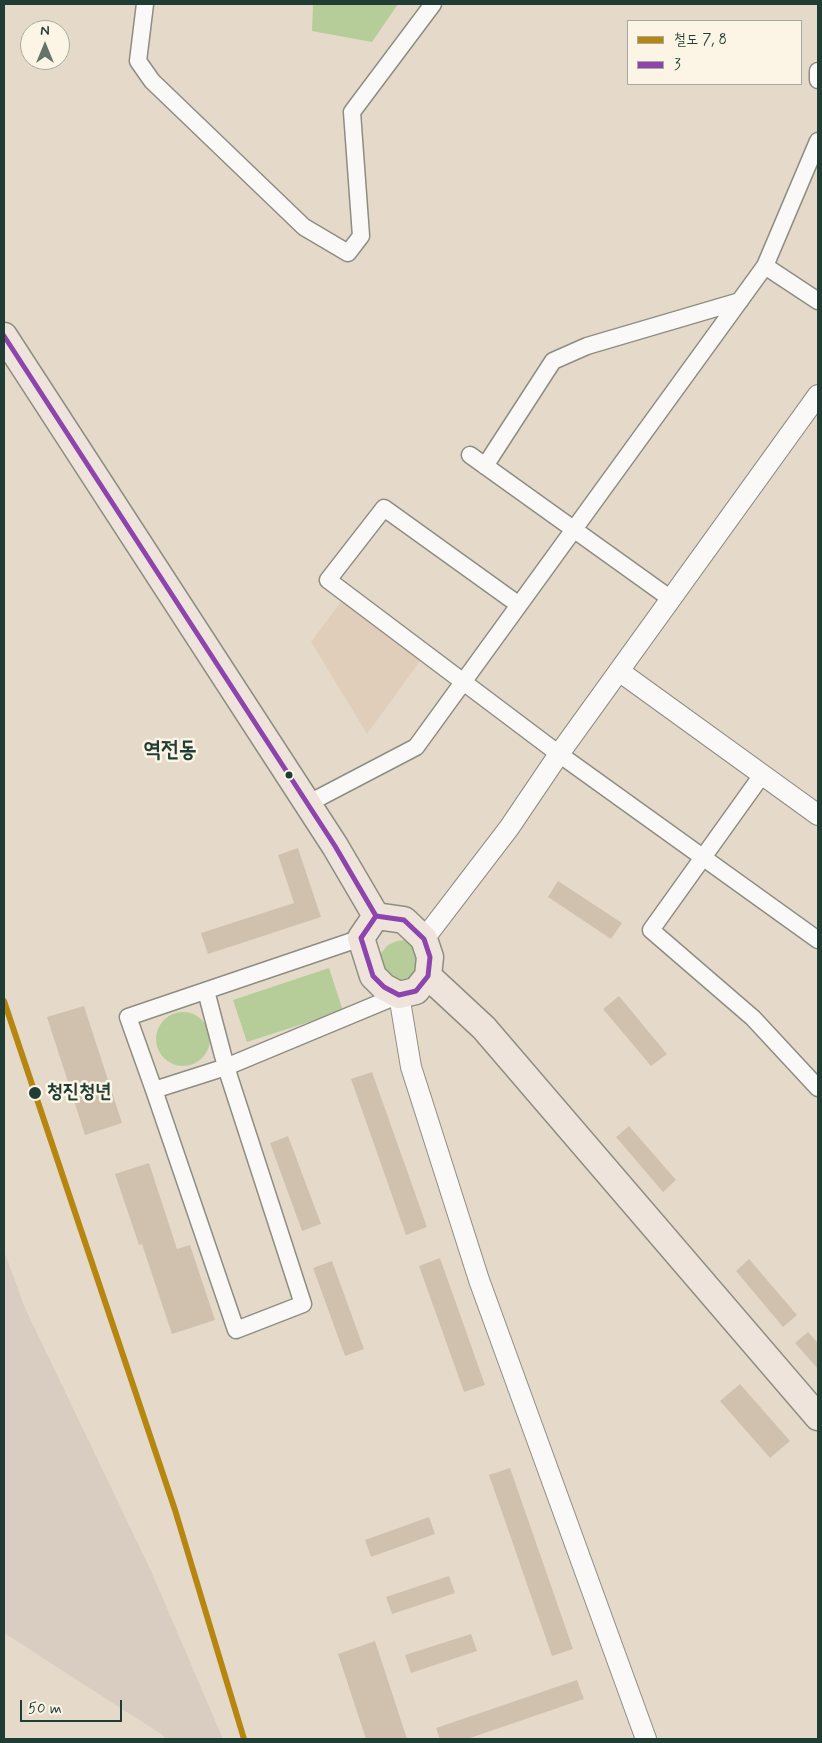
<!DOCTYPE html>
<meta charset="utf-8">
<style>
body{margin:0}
#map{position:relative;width:822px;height:1743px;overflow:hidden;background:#e5dac9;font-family:Mynerve,"Poor Story",sans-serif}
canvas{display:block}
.frame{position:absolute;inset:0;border:5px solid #1f3d34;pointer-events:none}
.legend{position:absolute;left:627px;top:20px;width:175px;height:65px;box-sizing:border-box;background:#fcf5e5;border:1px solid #a4ab9e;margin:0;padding:6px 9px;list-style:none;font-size:15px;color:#1f3d34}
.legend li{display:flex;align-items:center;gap:10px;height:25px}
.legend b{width:25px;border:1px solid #a4ab9e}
.north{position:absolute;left:20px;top:20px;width:50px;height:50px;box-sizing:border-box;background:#fcf5e5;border:1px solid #a4ab9e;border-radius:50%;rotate:0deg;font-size:14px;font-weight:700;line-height:20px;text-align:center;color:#1f3d34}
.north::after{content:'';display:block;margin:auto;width:18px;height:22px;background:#647468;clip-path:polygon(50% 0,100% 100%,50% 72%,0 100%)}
.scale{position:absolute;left:20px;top:1700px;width:102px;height:22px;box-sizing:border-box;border:2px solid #1f3d34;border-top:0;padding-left:6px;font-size:15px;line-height:18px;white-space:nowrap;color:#1f3d34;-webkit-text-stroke:4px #fcf5e5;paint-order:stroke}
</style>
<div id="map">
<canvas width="822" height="1743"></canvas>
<div class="frame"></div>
<ul class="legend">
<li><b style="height:6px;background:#b68610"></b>철도 7, 8</li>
<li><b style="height:6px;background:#8e44ad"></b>3</li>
</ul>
<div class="north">N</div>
<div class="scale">50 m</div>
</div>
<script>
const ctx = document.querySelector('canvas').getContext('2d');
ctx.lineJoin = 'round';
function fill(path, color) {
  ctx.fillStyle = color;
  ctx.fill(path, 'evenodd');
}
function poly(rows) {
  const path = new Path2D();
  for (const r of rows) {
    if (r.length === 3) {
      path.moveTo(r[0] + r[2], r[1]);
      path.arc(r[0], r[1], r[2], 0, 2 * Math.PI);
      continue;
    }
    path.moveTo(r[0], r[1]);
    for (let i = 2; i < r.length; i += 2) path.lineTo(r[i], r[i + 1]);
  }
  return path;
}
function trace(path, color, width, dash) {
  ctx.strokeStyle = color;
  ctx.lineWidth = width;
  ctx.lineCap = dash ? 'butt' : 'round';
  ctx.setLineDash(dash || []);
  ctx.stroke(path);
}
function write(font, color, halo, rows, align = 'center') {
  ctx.font = font + ' Mynerve,"Poor Story",sans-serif';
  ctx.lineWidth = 5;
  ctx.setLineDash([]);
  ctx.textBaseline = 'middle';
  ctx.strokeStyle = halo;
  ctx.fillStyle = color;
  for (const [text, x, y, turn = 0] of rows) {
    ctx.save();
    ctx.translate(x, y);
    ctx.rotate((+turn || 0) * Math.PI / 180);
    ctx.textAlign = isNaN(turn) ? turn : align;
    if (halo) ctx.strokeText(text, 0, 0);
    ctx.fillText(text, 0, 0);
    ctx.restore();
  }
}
fill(poly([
 [342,600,423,657,367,734,311,642]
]), '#e1ceba');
fill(poly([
 [4,1251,25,1308,152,1573,223,1739,166,1739,161,1734,4,1633]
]), '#d9ccc1');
fill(poly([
 [313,4,398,4,372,42,312,31],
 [407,940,432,958,401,995,378,962,381,953,388,945,397,941],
 [329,968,343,1011,247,1042,233,1000],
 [183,1039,27]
]), '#b6cd9a');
fill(poly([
 [298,848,321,917,208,954,201,933,294,903,278,855],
 [558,881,622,923,611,939,548,897],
 [619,996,667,1054,651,1066,603,1009],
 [84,1006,122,1123,85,1135,47,1017],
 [372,1072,427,1227,406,1235,351,1079],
 [629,1126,676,1180,663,1192,616,1137],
 [288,1136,321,1224,302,1231,270,1143],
 [149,1163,177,1249,190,1245,215,1320,172,1334,142,1244,139,1245,115,1174],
 [440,1258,485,1385,464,1392,419,1266],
 [749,1259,797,1315,783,1327,736,1271],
 [332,1261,364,1349,345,1356,313,1268],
 [808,1332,818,1343,818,1369,795,1343],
 [740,1384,790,1441,770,1458,720,1401],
 [510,1468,573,1649,552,1656,489,1475],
 [429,1517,435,1534,371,1557,365,1540],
 [449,1576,455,1593,392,1614,386,1597],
 [471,1634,477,1651,411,1673,405,1655],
 [375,1641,407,1739,366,1739,338,1654],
 [577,1680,584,1699,467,1739,440,1739,436,1728]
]), '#d0c1ae');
const minor = poly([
 [145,4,138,61,152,81,304,227,348,253,361,236,352,112,433,4],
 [818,71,818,80],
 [765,266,818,301],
 [470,455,671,599],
 [485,466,553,361,587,346,740,301],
 [519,605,384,508,328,580,559,754,818,940],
 [762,775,651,930,753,1018,818,1088],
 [307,804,416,747,765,266,818,141],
 [361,938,128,1017,154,1090,226,1067,399,995],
 [154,1090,236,1330,303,1304,226,1067,206,991]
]);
const tertiary = poly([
 [619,671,818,815],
 [424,939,509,828,559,754,818,395],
 [399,995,411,1067,479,1280,646,1739]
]);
const trunk = poly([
 [4,336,335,846,376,916],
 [376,916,404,920,424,939,430,957,428,976,416,991,399,995,384,987,373,976,361,938,376,916],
 [428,976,484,1028,818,1417]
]);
trace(minor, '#8e8d83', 19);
trace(tertiary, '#8e8d83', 22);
trace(trunk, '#8e8d83', 29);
trace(minor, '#fbf9f7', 16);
trace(tertiary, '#fbf9f7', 20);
trace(trunk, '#eee4dc', 26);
trace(poly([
 [4,336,335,846,376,916],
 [376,916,404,920,424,939,430,957,428,976,416,991,399,995,384,987,373,976,361,938,376,916]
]), '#8e44ad', 5);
trace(poly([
 [4,1001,175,1510,244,1739]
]), '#b68610', 6);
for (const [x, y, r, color] of [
 [289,775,4.5,"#1f3d34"],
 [35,1093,7,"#1f3d34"]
]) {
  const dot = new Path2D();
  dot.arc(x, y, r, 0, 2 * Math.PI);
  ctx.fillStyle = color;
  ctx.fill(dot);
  trace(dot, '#fcf5e5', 2);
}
write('bold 20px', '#1f3d34', '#fcf5e5', [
 ["청진청년",47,1093]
], 'left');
write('bold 22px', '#1f3d34', '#fcf5e5', [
 ["역전동",170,751]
]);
</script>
